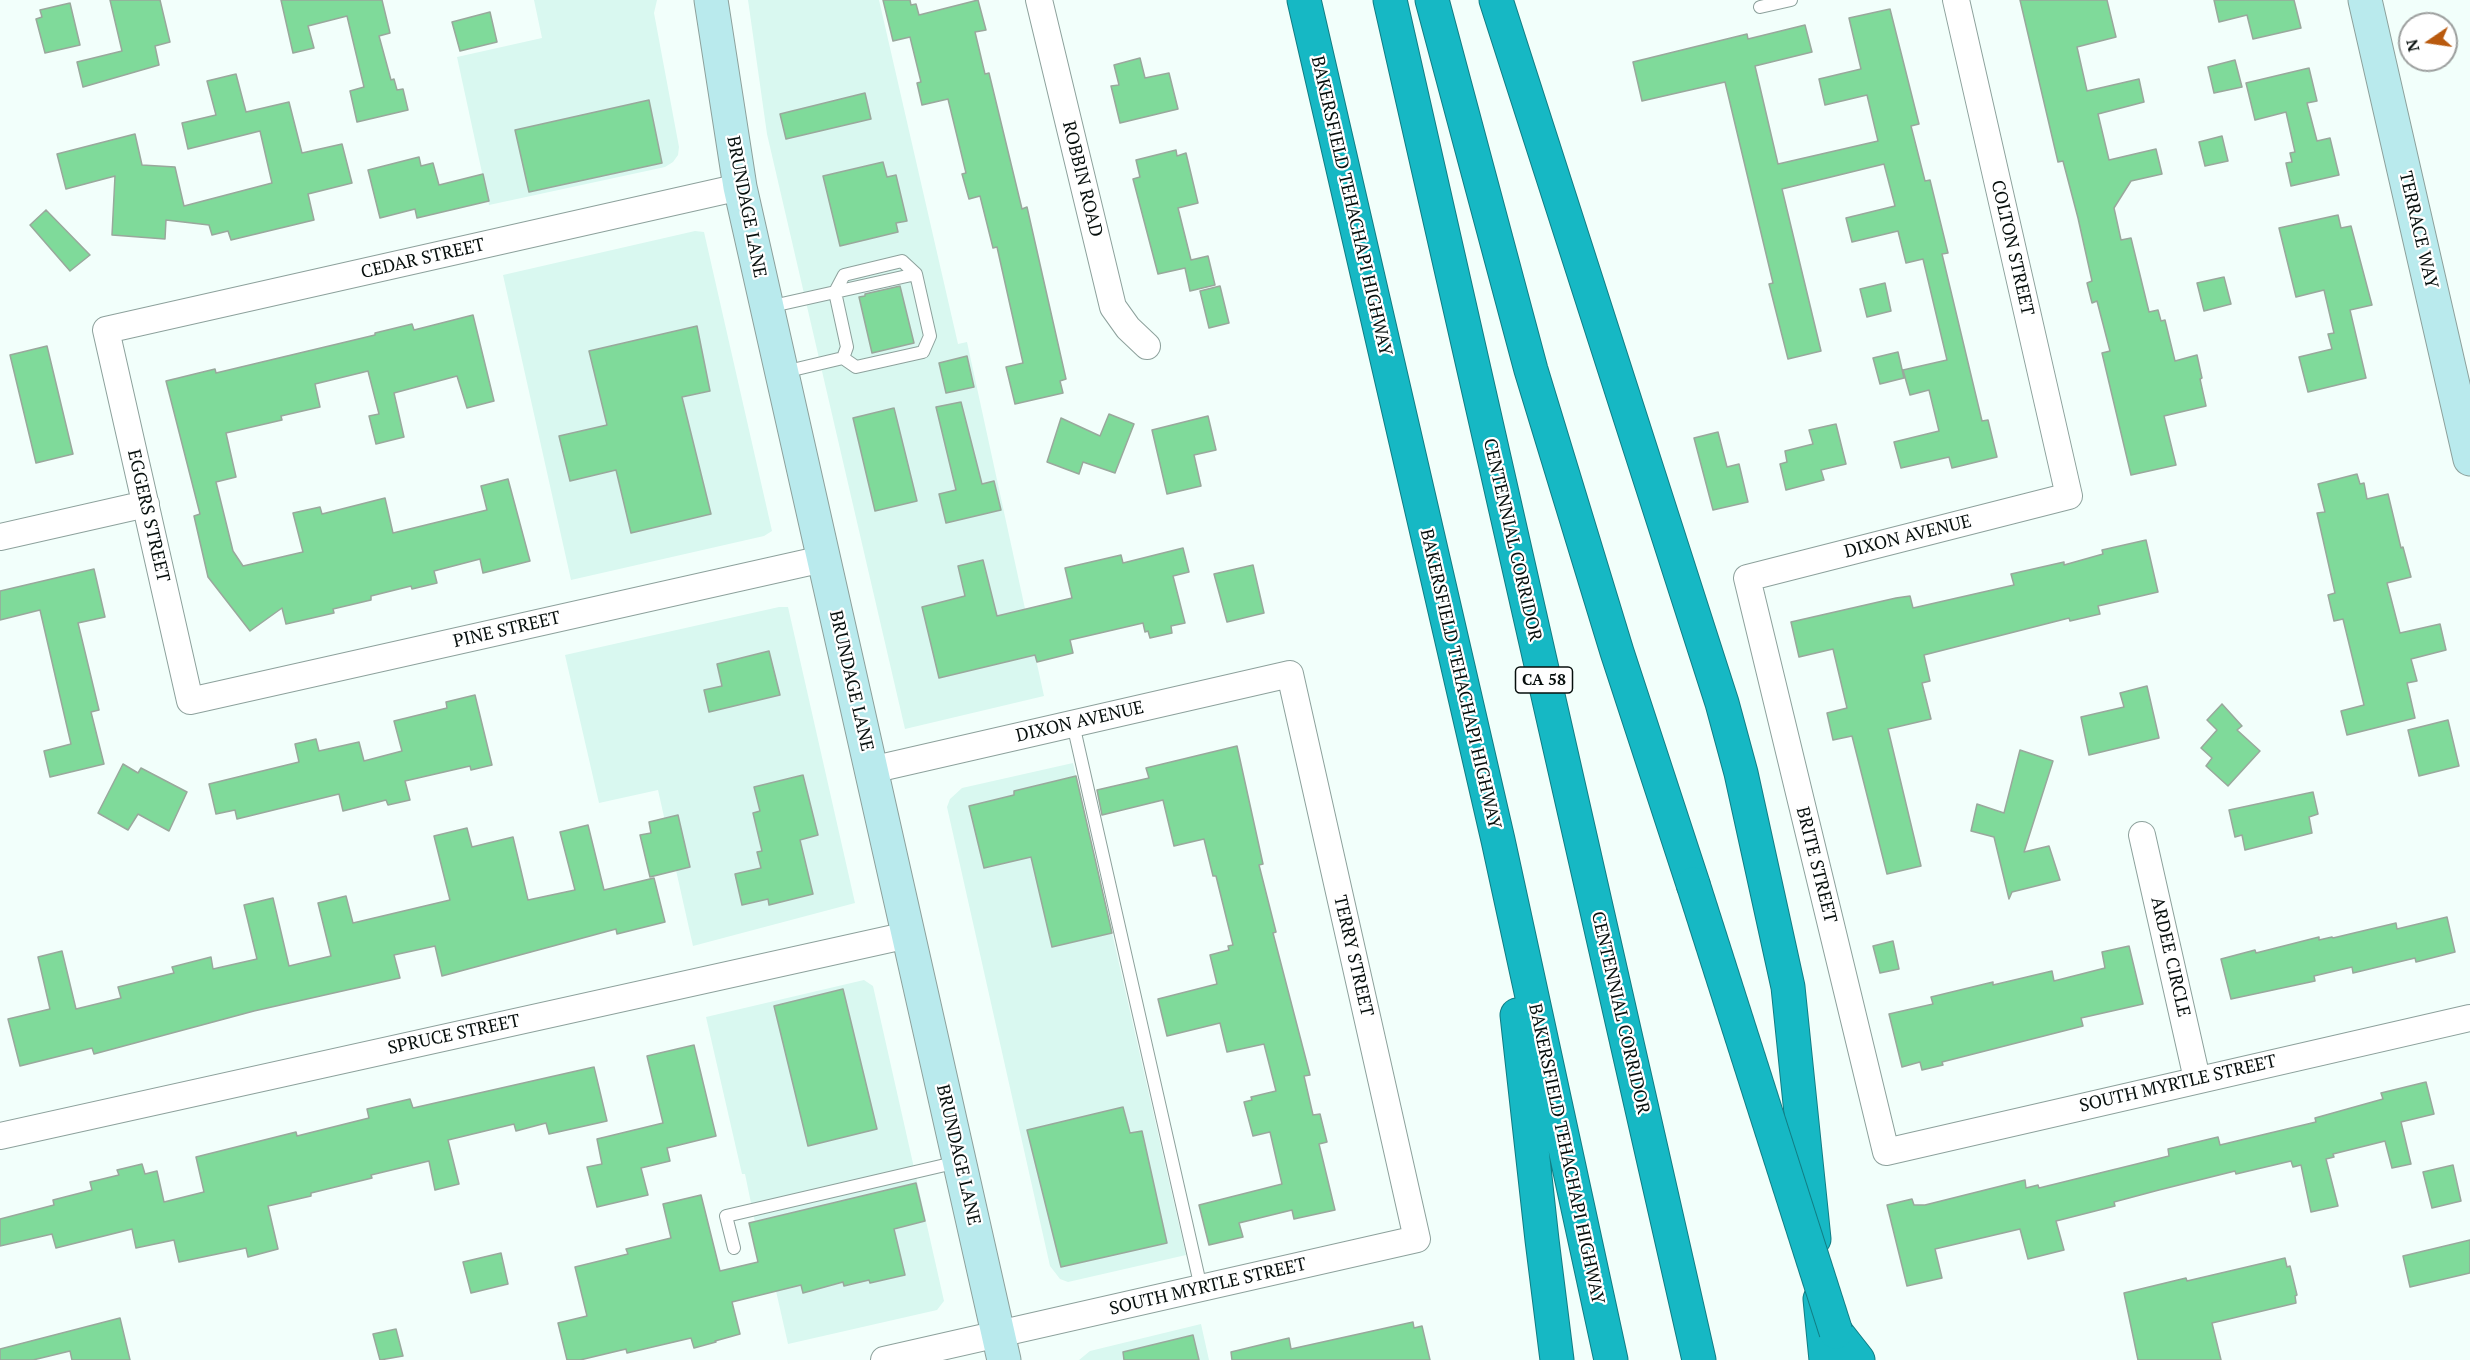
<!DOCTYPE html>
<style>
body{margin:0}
#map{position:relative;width:2470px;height:1360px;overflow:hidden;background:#f2fffb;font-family:"PT Serif",serif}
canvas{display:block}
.north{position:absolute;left:2398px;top:12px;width:60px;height:60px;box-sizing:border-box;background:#fff;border:2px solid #9c9f9e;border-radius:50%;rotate:257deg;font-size:16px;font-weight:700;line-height:24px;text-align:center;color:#070f0d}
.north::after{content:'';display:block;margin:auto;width:21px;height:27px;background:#b95a0e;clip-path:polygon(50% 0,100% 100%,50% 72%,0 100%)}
</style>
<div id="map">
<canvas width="2470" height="1360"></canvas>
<div class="north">N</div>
</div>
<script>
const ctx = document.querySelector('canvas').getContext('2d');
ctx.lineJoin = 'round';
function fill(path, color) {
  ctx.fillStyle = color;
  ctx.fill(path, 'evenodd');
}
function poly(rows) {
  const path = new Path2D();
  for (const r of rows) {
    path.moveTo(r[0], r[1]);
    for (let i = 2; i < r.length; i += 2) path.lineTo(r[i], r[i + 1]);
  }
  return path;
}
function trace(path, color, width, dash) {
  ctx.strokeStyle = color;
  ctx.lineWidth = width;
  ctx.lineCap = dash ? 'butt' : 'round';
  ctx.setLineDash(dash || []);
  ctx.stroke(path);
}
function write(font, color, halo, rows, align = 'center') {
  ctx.font = font + ' "PT Serif",serif';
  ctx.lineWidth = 4.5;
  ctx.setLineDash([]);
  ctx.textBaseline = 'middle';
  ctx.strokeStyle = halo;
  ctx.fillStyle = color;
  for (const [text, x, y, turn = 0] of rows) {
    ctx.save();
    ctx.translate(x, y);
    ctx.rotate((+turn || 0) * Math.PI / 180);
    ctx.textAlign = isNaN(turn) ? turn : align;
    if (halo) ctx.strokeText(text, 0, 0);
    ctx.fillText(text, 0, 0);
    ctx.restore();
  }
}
fill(poly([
 [534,0,657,0,654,13,679,147,678,155,673,162,665,167,489,205,457,57,542,38],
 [748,0,879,0,958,344,967,342,1044,696,905,729,767,134],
 [695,231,704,232,772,531,764,536,571,580,503,275],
 [779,607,788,607,855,903,693,946,658,790,599,803,565,655],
 [1073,763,1186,1255,1068,1282,1060,1279,1050,1266,947,807,950,799,962,788],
 [864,980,873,986,944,1301,937,1310,788,1344,769,1260,763,1261,745,1174,742,1174,706,1017],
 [1201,1324,1209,1360,1079,1360,1090,1351]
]), '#d9f8f0');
const building = poly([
 [110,0,160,0,170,42,155,46,159,65,83,87,77,62,122,51,110,0],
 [281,0,382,0,390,33,379,36,391,80,394,79,397,90,403,89,408,110,357,122,350,91,364,87,347,16,308,26,314,48,293,53,281,0],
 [883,0,910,0,911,5,916,4,919,15,978,0,986,30,975,32,985,74,989,73,1022,209,1027,207,1066,379,1060,381,1063,393,1015,404,1006,367,1023,363,997,247,993,248,980,196,969,199,962,174,966,173,948,99,922,105,917,83,921,82,910,37,893,41,883,0],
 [2020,0,2107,0,2116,37,2077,47,2087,91,2139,79,2144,102,2098,114,2109,160,2156,149,2162,174,2131,181,2114,208,2121,240,2131,238,2149,312,2158,310,2161,321,2165,320,2175,361,2197,355,2202,378,2200,379,2206,406,2164,416,2176,465,2131,475,2102,353,2110,351,2097,301,2092,303,2087,283,2092,281,2078,218,2063,161,2058,162,2020,0],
 [2214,0,2294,0,2301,28,2253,39,2247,15,2219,22,2214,0],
 [70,3,80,45,45,53,36,19,42,17,40,10,70,3],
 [1890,9,1919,124,1911,126,1925,181,1930,180,1948,253,1942,254,1982,421,1988,420,1997,457,1952,468,1949,457,1901,468,1894,442,1939,431,1929,390,1910,395,1903,370,1947,360,1923,259,1906,263,1898,231,1852,242,1846,218,1895,206,1884,164,1782,189,1821,351,1788,359,1769,284,1773,283,1725,82,1642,101,1633,62,1747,34,1748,39,1805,25,1812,52,1755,66,1778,164,1878,141,1867,95,1825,105,1819,79,1861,69,1849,18,1890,9],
 [490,12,497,42,460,51,452,22,490,12],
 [1140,58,1145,78,1169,73,1178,109,1120,123,1111,86,1119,85,1114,65,1140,58],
 [2235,60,2242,87,2214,93,2208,67,2235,60],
 [2309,68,2317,101,2307,103,2317,141,2330,138,2339,175,2291,186,2286,163,2292,162,2290,153,2295,152,2286,112,2255,120,2246,83,2309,68],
 [236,74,246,112,289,102,302,153,342,144,352,183,308,194,314,220,231,240,228,231,212,235,209,225,166,220,165,239,112,235,115,176,66,189,57,154,135,134,142,165,175,167,184,206,272,183,260,131,188,149,182,123,216,115,207,81,236,74],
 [865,93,871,119,786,139,780,114,865,93],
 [649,100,662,163,529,192,515,130,649,100],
 [2222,136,2228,161,2205,166,2199,142,2222,136],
 [1176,150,1177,156,1186,153,1198,203,1178,208,1191,260,1208,256,1215,285,1190,291,1185,268,1158,274,1133,179,1140,177,1136,160,1176,150],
 [419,157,421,166,433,163,439,185,483,174,489,201,417,218,415,209,380,218,368,170,419,157],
 [883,162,887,177,896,175,907,221,896,223,898,232,840,246,823,176,883,162],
 [46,210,90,255,70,271,30,225,46,210],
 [2338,215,2341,228,2351,226,2372,305,2350,310,2366,378,2308,392,2299,357,2332,349,2328,334,2334,333,2324,290,2296,297,2279,228,2338,215],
 [2224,277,2231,304,2204,311,2197,283,2224,277],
 [1885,283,1891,311,1867,317,1860,289,1885,283],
 [900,286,914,343,872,353,859,297,865,296,865,294,900,286],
 [1220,286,1229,323,1209,328,1200,291,1220,286],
 [473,315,494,401,467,408,457,376,394,393,404,437,376,444,369,416,379,414,368,371,315,384,320,407,281,416,282,420,226,433,236,477,216,482,233,551,243,566,303,552,293,513,320,507,322,514,385,498,393,533,487,510,481,486,508,479,530,561,483,573,480,559,434,571,437,583,412,589,411,586,371,596,371,600,333,609,334,613,286,624,282,608,250,631,208,577,194,516,200,514,166,381,215,369,216,373,375,335,375,333,412,324,414,330,473,315],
 [697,326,710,391,682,397,711,514,631,533,616,470,570,481,559,436,607,425,589,351,697,326],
 [47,346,73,454,36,463,10,355,47,346],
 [1898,352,1904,378,1880,384,1873,358,1898,352],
 [967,356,974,387,946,393,939,363,967,356],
 [961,402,982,484,994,481,1001,510,946,523,939,494,956,490,936,407,961,402],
 [894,408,917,501,875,511,853,418,894,408],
 [1109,414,1134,424,1115,473,1083,462,1079,474,1047,462,1061,418,1100,436,1109,414],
 [1208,416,1216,450,1194,455,1201,486,1167,494,1152,430,1208,416],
 [1836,424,1846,464,1821,470,1824,480,1786,490,1780,464,1787,462,1785,451,1813,444,1809,430,1836,424],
 [1718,432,1727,467,1739,464,1748,502,1713,510,1694,438,1718,432],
 [2357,474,2360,484,2364,483,2367,499,2388,494,2401,548,2403,547,2411,577,2387,583,2400,633,2440,624,2446,650,2411,659,2417,681,2407,683,2415,718,2347,735,2341,711,2364,705,2343,619,2334,621,2328,595,2335,593,2317,513,2325,512,2318,484,2357,474],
 [2146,540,2158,592,2098,606,2100,614,2070,621,2069,618,1924,655,1930,681,1922,683,1931,719,1888,729,1921,866,1887,874,1852,736,1833,740,1827,713,1847,708,1833,649,1799,657,1791,622,1896,598,1910,596,1913,608,2014,585,2011,574,2064,562,2064,565,2103,554,2102,550,2146,540],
 [1183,548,1189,572,1173,576,1185,623,1171,626,1172,633,1150,638,1148,631,1145,632,1143,623,1070,640,1073,653,1037,662,1035,655,939,678,922,607,965,596,958,566,983,560,997,616,1072,598,1065,568,1121,555,1123,563,1183,548],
 [1253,565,1264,613,1227,622,1214,574,1253,565],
 [94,569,105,617,78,623,99,710,91,712,104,764,50,777,44,751,71,744,40,610,0,620,0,591,94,569],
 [769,651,780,695,709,712,704,690,722,686,717,664,769,651],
 [2147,686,2159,738,2089,755,2081,717,2124,707,2120,693,2147,686],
 [475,695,492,765,471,770,470,766,405,781,410,800,388,805,386,800,343,811,339,794,237,819,235,810,216,814,209,784,299,762,295,744,316,739,319,751,359,742,364,761,402,751,394,721,447,708,446,702,475,695],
 [2222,704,2242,726,2237,730,2260,751,2228,786,2206,766,2212,758,2201,748,2217,730,2207,720,2222,704],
 [2448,720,2459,766,2419,776,2408,730,2448,720],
 [1237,746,1263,864,1259,865,1276,932,1273,933,1310,1075,1304,1076,1313,1115,1320,1114,1327,1142,1319,1144,1335,1210,1294,1219,1292,1210,1239,1223,1243,1237,1209,1245,1199,1205,1282,1184,1270,1132,1253,1136,1244,1102,1252,1100,1251,1097,1276,1091,1264,1044,1227,1052,1220,1023,1167,1036,1158,999,1217,984,1210,955,1229,950,1228,946,1233,945,1216,876,1213,876,1204,839,1174,846,1163,800,1102,815,1097,790,1149,778,1146,768,1237,746],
 [2020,750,2053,761,2024,852,2049,846,2060,880,2012,892,2009,899,1994,837,1971,831,1977,804,2004,813,2020,750],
 [123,764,138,773,141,768,187,792,169,831,138,814,128,830,98,813,123,764],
 [803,775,818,835,800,840,813,894,769,905,768,899,742,905,735,874,761,868,757,852,762,851,753,813,760,811,754,787,803,775],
 [1076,776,1112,933,1052,947,1031,857,984,868,969,806,1014,795,1014,791,1076,776],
 [2313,792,2318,814,2309,817,2312,833,2245,850,2242,835,2235,837,2229,810,2313,792],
 [678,815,690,867,650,877,640,835,651,833,649,822,678,815],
 [588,825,604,890,654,878,665,922,617,934,616,929,442,976,435,946,394,955,400,978,254,1011,94,1054,92,1048,20,1066,8,1019,50,1009,38,957,62,951,76,1009,121,998,118,987,174,973,172,967,211,957,213,969,257,959,244,905,273,898,289,966,331,956,318,903,346,896,353,923,450,900,434,836,467,828,472,847,513,837,528,900,575,890,560,832,588,825],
 [2447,917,2455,952,2416,962,2415,958,2353,973,2352,967,2314,976,2315,981,2231,999,2221,959,2255,950,2256,953,2319,937,2319,940,2332,937,2333,938,2396,923,2397,929,2447,917],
 [1893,941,1899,969,1880,973,1873,946,1893,941],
 [2129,946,2143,1004,2081,1018,2083,1026,1942,1062,1943,1065,1922,1070,1920,1062,1902,1067,1889,1014,1933,1004,1931,997,1993,982,1993,985,2052,971,2054,981,2105,968,2102,952,2129,946],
 [843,989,877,1129,808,1146,774,1006,843,989],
 [694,1045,716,1136,667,1148,670,1161,641,1168,648,1195,597,1207,587,1167,602,1164,597,1139,663,1123,647,1056,694,1045],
 [594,1067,607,1121,549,1134,546,1123,516,1131,514,1124,448,1140,459,1184,435,1190,429,1161,371,1175,372,1178,311,1193,311,1196,268,1206,278,1249,248,1257,246,1248,179,1262,174,1240,136,1248,132,1229,56,1248,52,1234,0,1246,0,1219,54,1205,53,1200,92,1190,90,1182,119,1175,117,1170,142,1164,145,1174,157,1171,164,1202,204,1192,196,1157,296,1132,297,1136,369,1118,367,1109,410,1099,413,1108,594,1067],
 [2426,1082,2434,1114,2401,1122,2411,1164,2392,1168,2385,1141,2333,1154,2334,1157,2326,1159,2338,1206,2311,1212,2301,1165,2293,1167,2291,1161,2236,1174,2235,1171,2159,1190,2114,1202,2115,1206,2056,1221,2064,1250,2028,1259,2020,1229,1935,1249,1942,1278,1907,1286,1887,1205,1912,1199,1914,1205,1925,1205,2025,1180,2026,1188,2038,1185,2039,1188,2169,1156,2168,1149,2218,1137,2220,1145,2316,1122,2315,1118,2383,1099,2381,1093,2426,1082],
 [1123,1107,1130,1133,1142,1131,1167,1243,1061,1267,1027,1130,1123,1107],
 [2453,1165,2461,1201,2432,1208,2423,1172,2453,1165],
 [916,1183,925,1221,894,1229,905,1275,870,1283,869,1280,844,1286,843,1282,803,1293,801,1285,732,1302,740,1334,715,1341,716,1342,694,1348,691,1338,627,1353,626,1349,580,1360,567,1360,558,1323,587,1316,575,1267,628,1254,626,1249,671,1238,663,1204,701,1195,720,1271,758,1262,749,1223,916,1183],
 [2470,1240,2470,1273,2410,1287,2403,1256,2470,1240],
 [501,1253,508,1284,471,1293,463,1262,501,1253],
 [2285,1258,2287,1267,2290,1266,2297,1295,2295,1296,2296,1303,2212,1323,2221,1360,2138,1360,2124,1293,2186,1278,2187,1281,2285,1258],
 [120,1318,130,1360,72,1360,70,1351,33,1360,0,1360,0,1349,120,1318],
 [1413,1322,1414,1328,1422,1326,1430,1360,1232,1360,1231,1352,1289,1338,1291,1349,1413,1322],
 [396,1329,403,1356,380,1360,373,1334,396,1329],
 [1193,1335,1199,1360,1124,1360,1123,1352,1193,1335]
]);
fill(building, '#7fda9a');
trace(building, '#99a89c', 1.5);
const lane = poly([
 [1760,7,1791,0],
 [768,307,916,274],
 [784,372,843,358,856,367,923,352,930,336,916,274,902,261,844,275,835,292,847,347,843,358],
 [1073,724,1201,1288],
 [734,1248,726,1216,958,1162]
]);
const street = poly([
 [1039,0,1113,307,1128,328,1147,346],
 [1956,0,2069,496,1747,578,1886,1152,2470,1018],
 [740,187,106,330,190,701,823,559],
 [0,537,146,504],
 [871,770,1290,674,1417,1239,884,1360],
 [2142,835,2197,1079],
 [0,1136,908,935]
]);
const secondary = poly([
 [711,0,740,187,1004,1360],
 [2365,0,2470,459]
]);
const highway = poly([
 [1304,0,1498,840,1611,1360],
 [1390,0,1699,1360],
 [1432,0,1531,370,1617,652,1693,884],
 [1496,0,1722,703,1741,773,1788,987,1814,1239],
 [1517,1015,1542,1240,1557,1360],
 [1820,1299,1826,1360],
 [1836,1332,1858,1360]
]);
trace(lane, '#8da19c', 14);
trace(street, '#8da19c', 28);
trace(secondary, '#8da19c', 35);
trace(highway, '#117d84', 35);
trace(lane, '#fff', 12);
trace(street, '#fff', 26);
trace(secondary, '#b9eaed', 33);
trace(highway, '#16b8c4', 33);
const highwayBridge = poly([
 [1693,884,1836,1332]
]);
trace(highwayBridge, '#117d84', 35, []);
trace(highwayBridge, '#16b8c4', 33);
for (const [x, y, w] of [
 [1544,680,57]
]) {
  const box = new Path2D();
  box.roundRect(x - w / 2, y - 13, w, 26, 4.5);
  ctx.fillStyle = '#fff';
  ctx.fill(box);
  trace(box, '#070f0d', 1.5);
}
write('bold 16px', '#070f0d', null, [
 ["CA 58",1544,680]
]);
write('18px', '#070f0d', '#fff', [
 ["ROBBIN ROAD",1082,179,76],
 ["BAKERSFIELD TEHACHAPI HIGHWAY",1351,206,77],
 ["BRUNDAGE LANE",746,207,79],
 ["TERRACE WAY",2418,230,77],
 ["COLTON STREET",2012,248,77],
 ["CEDAR STREET",423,259,-13],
 ["EGGERS STREET",148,516,77],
 ["DIXON AVENUE",1908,537,-14],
 ["CENTENNIAL CORRIDOR",1512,540,77],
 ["PINE STREET",507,630,-13],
 ["BAKERSFIELD TEHACHAPI HIGHWAY",1460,679,77],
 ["BRUNDAGE LANE",851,681,77],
 ["DIXON AVENUE",1080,722,-13],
 ["BRITE STREET",1816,865,76],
 ["TERRY STREET",1353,956,77],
 ["ARDEE CIRCLE",2170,957,77],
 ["CENTENNIAL CORRIDOR",1620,1013,77],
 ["SPRUCE STREET",454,1035,-12],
 ["SOUTH MYRTLE STREET",2178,1084,-13],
 ["BAKERSFIELD TEHACHAPI HIGHWAY",1566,1154,78],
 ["BRUNDAGE LANE",958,1155,77],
 ["SOUTH MYRTLE STREET",1208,1287,-13]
]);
</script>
